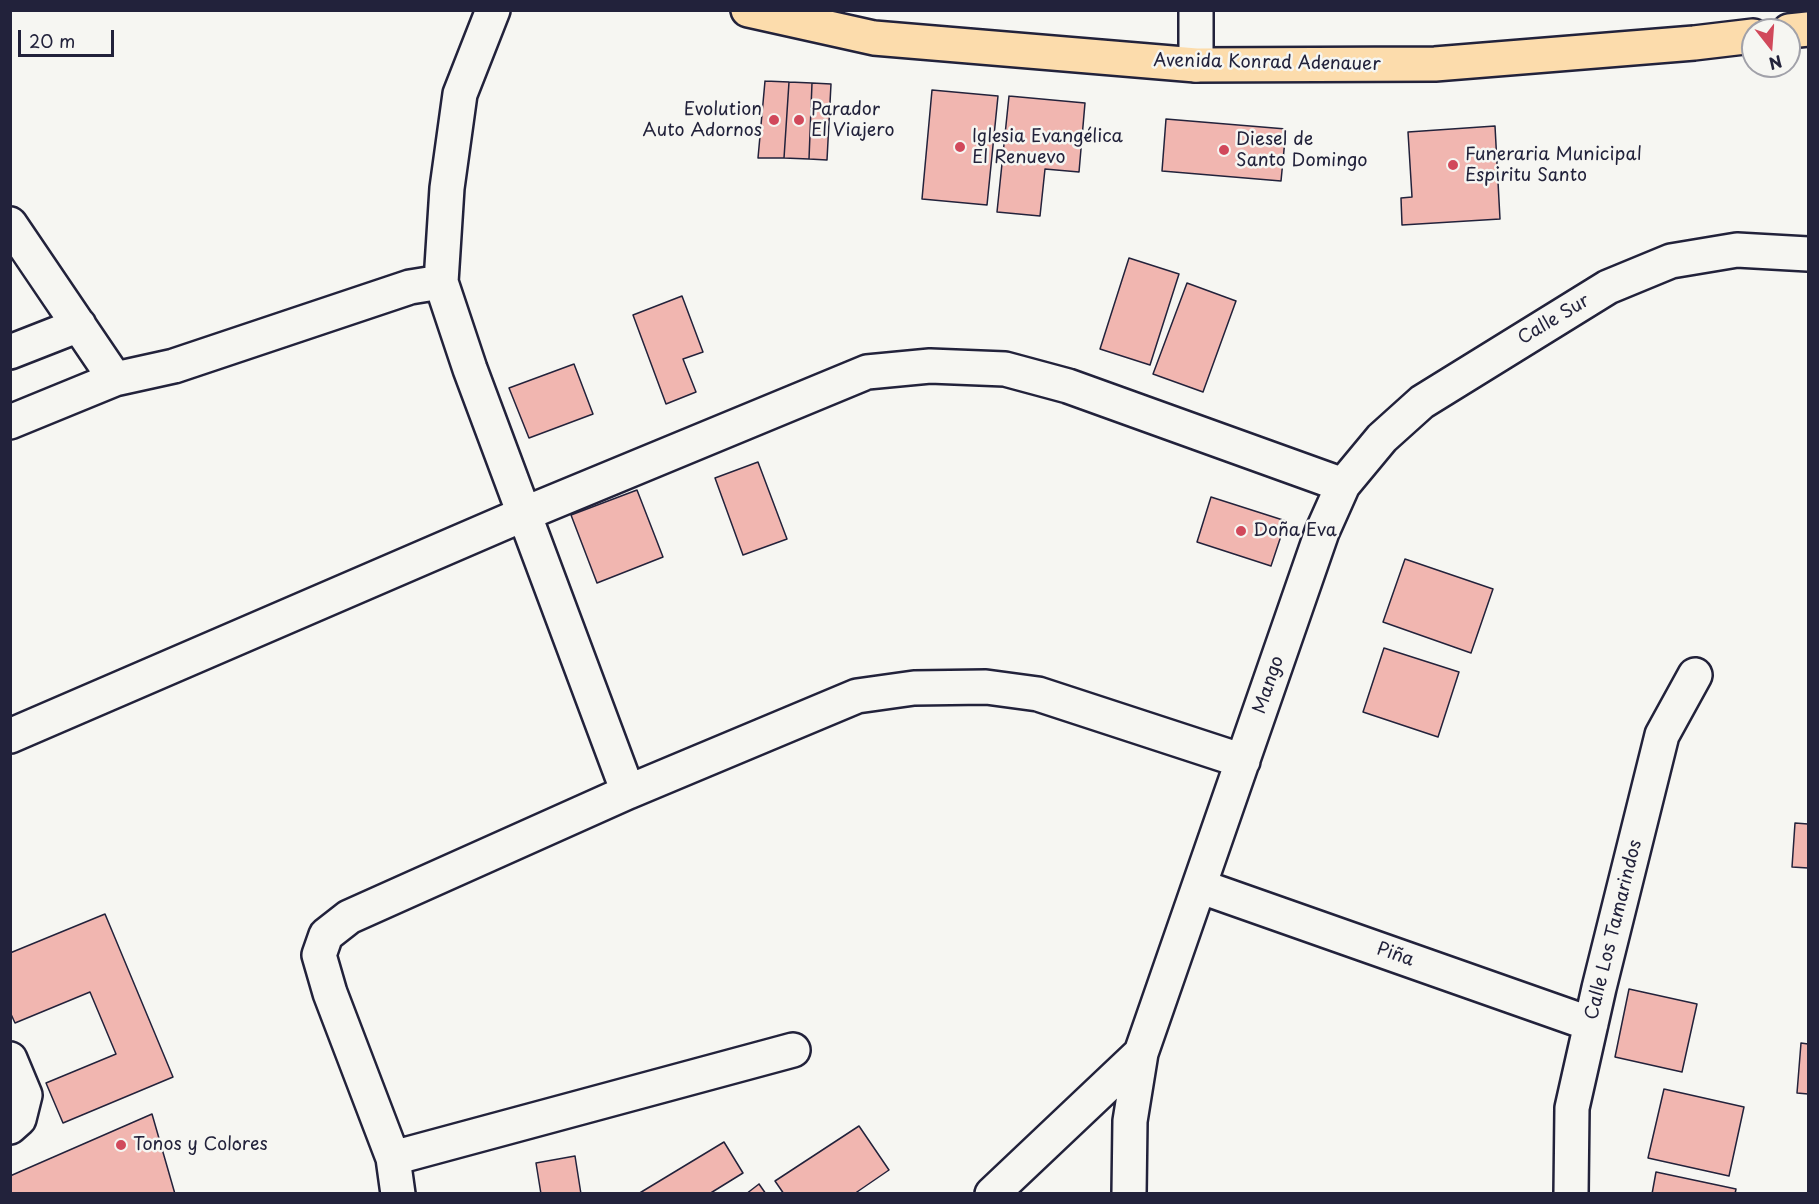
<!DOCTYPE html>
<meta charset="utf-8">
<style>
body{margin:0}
#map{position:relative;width:1819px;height:1204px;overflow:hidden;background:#f6f6f2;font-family:"Playpen Sans",sans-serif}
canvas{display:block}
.frame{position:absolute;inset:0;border:12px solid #22223b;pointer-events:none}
.north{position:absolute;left:1741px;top:18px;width:60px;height:60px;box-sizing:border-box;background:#f6f6f2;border:2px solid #a1a1a9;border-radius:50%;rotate:163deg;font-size:16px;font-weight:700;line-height:24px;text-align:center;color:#22223b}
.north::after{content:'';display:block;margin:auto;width:21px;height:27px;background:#d1495b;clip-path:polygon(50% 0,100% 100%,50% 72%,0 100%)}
.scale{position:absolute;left:18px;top:30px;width:96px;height:27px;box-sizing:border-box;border:3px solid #22223b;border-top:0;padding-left:8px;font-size:18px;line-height:21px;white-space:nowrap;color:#22223b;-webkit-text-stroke:4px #f6f6f2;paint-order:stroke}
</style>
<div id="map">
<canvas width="1819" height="1204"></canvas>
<div class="frame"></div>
<div class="north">N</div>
<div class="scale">20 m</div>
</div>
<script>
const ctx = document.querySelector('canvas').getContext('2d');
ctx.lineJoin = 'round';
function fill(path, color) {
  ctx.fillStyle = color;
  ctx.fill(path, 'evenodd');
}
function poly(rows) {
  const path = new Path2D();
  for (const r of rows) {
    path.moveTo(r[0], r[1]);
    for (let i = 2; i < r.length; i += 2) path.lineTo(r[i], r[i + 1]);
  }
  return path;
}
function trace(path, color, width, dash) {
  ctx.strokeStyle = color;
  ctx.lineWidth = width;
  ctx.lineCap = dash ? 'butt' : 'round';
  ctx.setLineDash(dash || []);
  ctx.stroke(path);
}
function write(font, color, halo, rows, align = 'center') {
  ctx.font = font + ' "Playpen Sans",sans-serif';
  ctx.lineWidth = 5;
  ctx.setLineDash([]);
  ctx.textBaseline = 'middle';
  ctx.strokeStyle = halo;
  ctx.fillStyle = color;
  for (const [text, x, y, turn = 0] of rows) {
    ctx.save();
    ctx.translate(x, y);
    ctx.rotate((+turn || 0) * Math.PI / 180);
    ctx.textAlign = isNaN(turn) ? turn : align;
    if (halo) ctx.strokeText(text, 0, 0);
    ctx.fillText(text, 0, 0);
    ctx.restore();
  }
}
const building = poly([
 [765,81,789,82,784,158,758,158,765,81],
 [789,82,812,83,809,159,784,158,789,82],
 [812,83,831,84,827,160,809,159,812,83],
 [932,90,998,96,987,205,922,199,932,90],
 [1009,96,1085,103,1079,172,1045,169,1040,216,997,212,1009,96],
 [1166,119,1286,129,1281,181,1162,171,1166,119],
 [1495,126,1500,219,1402,225,1401,198,1412,197,1408,132,1495,126],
 [1129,258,1179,274,1150,365,1100,349,1129,258],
 [1187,283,1236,301,1203,392,1153,374,1187,283],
 [682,296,703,352,683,359,696,392,666,404,633,315,682,296],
 [574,364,593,414,529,438,509,388,574,364],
 [758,462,787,539,743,555,715,478,758,462],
 [637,490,663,557,597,583,571,515,637,490],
 [1211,497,1286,521,1271,566,1197,542,1211,497],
 [1405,559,1493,589,1471,653,1383,622,1405,559],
 [1384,648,1459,672,1438,737,1363,712,1384,648],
 [1795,823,1808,824,1808,868,1792,867,1795,823],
 [105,914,173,1077,63,1123,46,1083,116,1054,90,992,15,1023,10,1012,10,953,105,914],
 [1629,989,1697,1004,1682,1072,1615,1057,1629,989],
 [1801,1043,1808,1044,1808,1094,1797,1093,1801,1043],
 [1664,1089,1744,1107,1729,1176,1648,1158,1664,1089],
 [152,1114,175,1194,10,1194,10,1176,152,1114],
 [859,1126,889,1170,854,1194,784,1194,775,1181,859,1126],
 [724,1142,743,1173,709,1194,638,1194,724,1142],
 [575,1156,581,1194,541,1194,536,1163,575,1156],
 [1656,1172,1736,1189,1735,1194,1652,1194,1656,1172],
 [759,1184,766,1194,746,1194,759,1184]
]);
fill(building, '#f1b6b0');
trace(building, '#22223b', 1.5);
const minor = poly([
 [493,10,460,94,447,188,441,282,470,369,628,792],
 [1196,65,1196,10],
 [10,224,115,379],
 [10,352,79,325],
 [10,422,115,379,174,366,410,287,441,282],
 [10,736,524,514,867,372,930,366,1005,369,1068,386,1343,485],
 [1199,886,1591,1024],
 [10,1059,25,1095,19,1119,10,1127],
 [393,1158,793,1050],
 [398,1194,393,1158,330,993,319,955,326,935,349,917,628,792,857,696,914,688,986,687,1038,694,1243,761],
 [992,1194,1141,1053],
 [1129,1194,1130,1121,1141,1053,1322,532,1343,485,1382,438,1422,402,1608,287,1671,261,1737,250,1808,254],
 [1571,1194,1572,1108,1599,988,1662,735,1695,675]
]);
const major = poly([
 [748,10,874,38,1196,65,1435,64,1694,43,1753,36],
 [1789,31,1808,29]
]);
trace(minor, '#22223b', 38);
trace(major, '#22223b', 38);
trace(minor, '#f6f6f2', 33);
trace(major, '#fcdcac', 33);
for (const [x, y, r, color] of [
 [774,120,6,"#d1495b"],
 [799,120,6,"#d1495b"],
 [960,147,6,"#d1495b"],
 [1224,150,6,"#d1495b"],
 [1453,165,6,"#d1495b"],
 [1241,531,6,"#d1495b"],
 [121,1145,6,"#d1495b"]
]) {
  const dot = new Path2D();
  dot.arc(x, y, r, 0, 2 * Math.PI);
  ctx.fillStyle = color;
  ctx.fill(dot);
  trace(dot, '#f6f6f2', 2);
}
write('18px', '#22223b', '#f6f6f2', [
 ["Avenida Konrad Adenauer",1267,63,1],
 ["Calle Sur",1554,320,-31],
 ["Mango",1269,685,-71],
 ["Calle Los Tamarindos",1614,930,-76],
 ["Piña",1395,955,19]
]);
write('18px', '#22223b', '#f6f6f2', [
 ["Evolution",762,110,"right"],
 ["Auto Adornos",762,131,"right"],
 ["Parador",811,110],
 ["El Viajero",811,131],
 ["Iglesia Evangélica",972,137],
 ["El Renuevo",972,158],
 ["Diesel de",1236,140],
 ["Santo Domingo",1236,161],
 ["Funeraria Municipal",1465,155],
 ["Espiritu Santo",1465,176],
 ["Doña Eva",1253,531],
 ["Tonos y Colores",133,1145]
], 'left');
</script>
